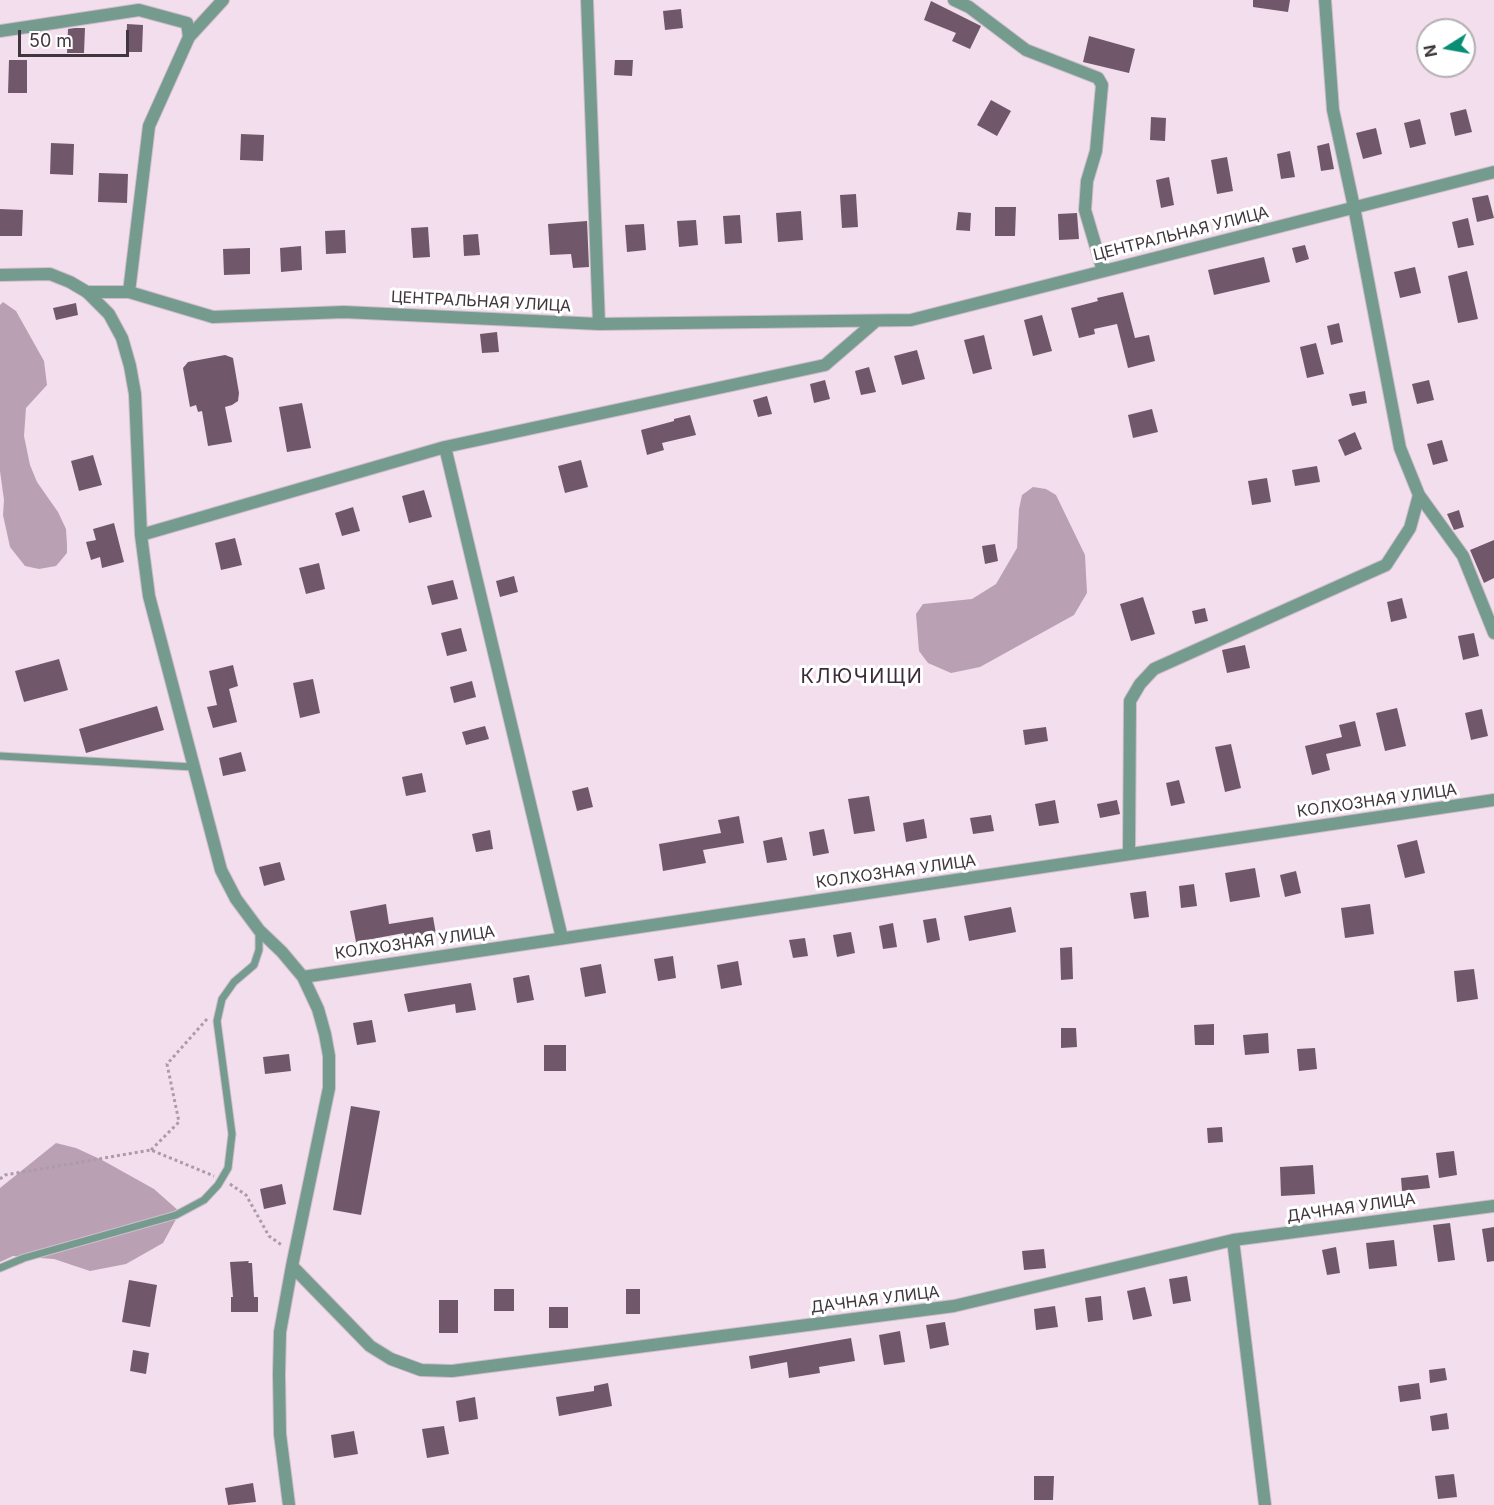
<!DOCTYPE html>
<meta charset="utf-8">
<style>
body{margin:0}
#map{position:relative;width:1494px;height:1505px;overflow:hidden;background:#f3deee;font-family:Inter,sans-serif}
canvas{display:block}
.north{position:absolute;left:1416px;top:18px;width:60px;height:60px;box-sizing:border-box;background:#fff;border:2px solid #b3afb2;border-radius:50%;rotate:259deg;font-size:16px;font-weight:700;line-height:24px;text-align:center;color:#40373e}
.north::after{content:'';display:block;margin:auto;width:21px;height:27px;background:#088e75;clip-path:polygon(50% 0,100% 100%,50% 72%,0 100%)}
.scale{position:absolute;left:18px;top:30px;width:111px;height:27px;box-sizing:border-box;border:3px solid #40373e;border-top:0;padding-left:8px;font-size:18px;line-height:21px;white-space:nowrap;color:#40373e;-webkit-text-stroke:4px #fff;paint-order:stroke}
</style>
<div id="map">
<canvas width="1494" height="1505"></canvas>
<div class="north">N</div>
<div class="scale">50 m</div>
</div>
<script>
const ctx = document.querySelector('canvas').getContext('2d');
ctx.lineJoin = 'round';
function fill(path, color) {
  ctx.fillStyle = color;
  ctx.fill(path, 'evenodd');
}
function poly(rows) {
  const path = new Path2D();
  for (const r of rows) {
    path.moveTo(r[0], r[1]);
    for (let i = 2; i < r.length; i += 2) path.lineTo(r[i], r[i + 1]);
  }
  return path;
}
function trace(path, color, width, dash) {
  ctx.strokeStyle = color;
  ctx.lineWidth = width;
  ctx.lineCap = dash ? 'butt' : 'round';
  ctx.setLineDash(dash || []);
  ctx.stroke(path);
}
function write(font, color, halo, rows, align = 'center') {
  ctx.font = font + ' Inter,sans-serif';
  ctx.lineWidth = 6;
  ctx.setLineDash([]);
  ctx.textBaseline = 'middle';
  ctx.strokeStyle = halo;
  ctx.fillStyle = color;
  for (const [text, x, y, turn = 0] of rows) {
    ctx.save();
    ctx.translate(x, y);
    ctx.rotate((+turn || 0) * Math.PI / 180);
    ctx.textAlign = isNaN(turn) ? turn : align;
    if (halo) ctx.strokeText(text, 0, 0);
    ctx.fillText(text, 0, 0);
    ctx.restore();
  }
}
fill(poly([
 [3,302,16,311,44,361,47,385,26,408,24,436,30,465,37,482,58,512,66,529,67,545,67,553,56,566,39,569,25,566,10,547,3,515,4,500,0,471,0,305],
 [1033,487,1046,489,1056,495,1085,555,1087,593,1074,615,980,667,951,673,928,663,919,651,916,614,923,604,972,599,996,584,1017,548,1019,509,1022,495],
 [56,1143,76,1148,102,1160,154,1189,180,1212,163,1243,126,1264,90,1271,54,1259,13,1256,0,1262,0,1188]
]), '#baa0b3');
fill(poly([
 [1253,0,1290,0,1288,12,1253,7],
 [931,1,981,26,970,49,952,41,956,33,924,20],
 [681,9,683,28,665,30,663,11],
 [127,24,143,25,142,52,126,52],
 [75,28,85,28,84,53,67,53,68,29],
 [1089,36,1135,49,1129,73,1083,62],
 [9,60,27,60,27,93,8,93],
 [615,60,633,60,632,76,614,75],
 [991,100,1011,111,997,136,977,125],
 [1466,109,1472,132,1455,136,1450,113],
 [1151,117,1166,118,1165,141,1150,140],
 [1420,119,1426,144,1410,148,1404,123],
 [1376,128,1382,154,1363,159,1356,133],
 [241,134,264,135,263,161,240,160],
 [51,143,74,144,73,175,50,174],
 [1329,143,1334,169,1321,171,1317,146],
 [1290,151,1295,177,1281,179,1277,154],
 [1227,157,1233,191,1217,194,1211,160],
 [99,173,128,174,127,203,98,202],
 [1169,177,1174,205,1161,208,1156,180],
 [856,194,858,227,842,228,840,195],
 [1488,195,1494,218,1477,222,1472,198],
 [995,207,1016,207,1015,236,995,236],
 [0,209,23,210,22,236,0,236],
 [801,211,803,240,778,242,776,213],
 [958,212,971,213,970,231,956,230],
 [1077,213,1079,239,1059,240,1058,214],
 [740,215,742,243,725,244,723,216],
 [1468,218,1474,245,1458,248,1452,222],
 [696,220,698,245,679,247,677,221],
 [587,221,589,267,573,268,571,254,550,255,548,224],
 [644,224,646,250,627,252,625,225],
 [428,227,430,257,413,258,411,228],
 [345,230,346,253,326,254,325,231],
 [478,234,480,255,464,256,463,235],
 [1305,245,1309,259,1296,263,1292,248],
 [301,246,302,270,281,272,280,248],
 [250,248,250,274,224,275,223,249],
 [1264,257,1270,282,1214,295,1208,270],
 [1415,267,1421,293,1400,298,1394,272],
 [1467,271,1478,319,1458,323,1448,276],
 [1123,292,1135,338,1149,335,1155,361,1128,368,1117,324,1094,329,1095,334,1079,338,1071,308,1098,301,1097,298],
 [76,303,78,315,56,320,53,308],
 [1042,315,1052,351,1033,356,1024,320],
 [1339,323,1343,342,1331,345,1327,326],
 [497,332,499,352,482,353,480,334],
 [984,335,992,369,973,374,964,340],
 [1316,343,1324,374,1307,378,1300,347],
 [917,350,925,379,902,385,894,356],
 [225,355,233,358,239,393,238,401,232,405,225,407,232,442,208,446,202,411,198,412,196,405,190,407,183,368,188,362],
 [869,367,876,392,861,395,855,371],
 [825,380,830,399,814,403,810,384],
 [1429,380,1434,400,1417,404,1412,384],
 [1365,391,1367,403,1352,406,1349,394],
 [767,396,772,414,758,417,753,400],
 [302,403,311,448,287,452,279,407],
 [1152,409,1158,432,1133,438,1128,415],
 [690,415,696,435,662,443,664,450,647,455,641,430,674,421,674,419],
 [1355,432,1362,449,1345,456,1338,440],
 [1442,440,1448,461,1433,465,1427,444],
 [93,455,102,485,79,491,71,461],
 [581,460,588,487,565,493,558,466],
 [1317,466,1320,482,1295,486,1292,470],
 [1267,478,1271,502,1252,505,1248,481],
 [424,490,432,517,409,523,402,496],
 [353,507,360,531,342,536,335,513],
 [1459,510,1464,527,1454,530,1447,514],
 [114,523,124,562,102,568,100,557,91,560,86,542,96,540,93,529],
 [235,538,242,565,221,570,215,543],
 [1494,540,1494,578,1484,583,1470,550],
 [995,544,998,561,985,564,982,546],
 [319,563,325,589,306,594,299,568],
 [514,576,518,592,500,597,496,581],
 [453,580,458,599,432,605,427,586],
 [1143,597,1155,634,1131,641,1120,604],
 [1402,598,1407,618,1391,622,1387,602],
 [1205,608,1208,621,1195,624,1192,611],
 [461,628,467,651,447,656,441,633],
 [1474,633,1479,656,1463,660,1458,636],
 [1245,645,1250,668,1227,673,1222,650],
 [59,659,68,690,24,702,15,671],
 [233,665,238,686,229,689,237,722,213,728,207,707,217,705,209,671],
 [313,679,320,713,300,718,293,683],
 [472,681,476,697,454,703,450,687],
 [157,706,164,730,86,753,79,729],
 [1397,708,1406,746,1385,751,1376,713],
 [1482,709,1488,736,1471,740,1465,713],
 [1355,721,1361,746,1326,754,1330,770,1312,775,1305,746,1342,737,1339,725],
 [485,726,489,739,466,745,462,732],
 [1046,727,1048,741,1025,745,1023,730],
 [1231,744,1241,788,1225,792,1215,747],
 [241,752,246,771,223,776,219,758],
 [422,773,426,792,406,796,402,777],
 [1179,780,1185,803,1171,806,1166,783],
 [588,787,593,807,577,811,572,791],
 [869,796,875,831,854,834,848,799],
 [1055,800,1059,823,1039,826,1035,804],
 [1117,800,1120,814,1100,818,1097,804],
 [991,815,994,831,973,834,970,818],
 [739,816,744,843,703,850,706,863,663,871,659,844,721,833,718,820],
 [924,819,927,838,906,842,903,823],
 [824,829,829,853,813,856,809,832],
 [490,830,493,849,476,852,472,834],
 [782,837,787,860,767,863,763,841],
 [1417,840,1425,873,1405,878,1397,845],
 [280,862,285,880,264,886,259,867],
 [1255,868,1260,897,1230,902,1225,873],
 [1296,871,1301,893,1285,897,1280,875],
 [1194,884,1197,906,1181,908,1179,886],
 [1146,891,1149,917,1134,919,1130,893],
 [386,904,389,924,433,917,436,934,405,940,404,933,356,942,350,911],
 [1370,904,1374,934,1345,938,1341,908],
 [1011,907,1016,932,969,941,964,916],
 [936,918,940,940,927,943,923,920],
 [893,923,897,947,883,949,879,926],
 [851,932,855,953,837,957,833,935],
 [805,938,808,956,793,958,789,940],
 [1072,947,1073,979,1061,980,1060,948],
 [673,956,676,978,658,981,654,959],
 [738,961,742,985,721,989,717,965],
 [601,964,606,993,585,997,580,968],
 [1474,969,1478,999,1457,1002,1454,971],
 [529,975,534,1000,517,1003,513,978],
 [471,983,476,1010,456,1013,455,1004,408,1012,404,994],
 [372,1020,376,1042,357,1045,353,1023],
 [1214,1024,1214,1045,1195,1045,1194,1025],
 [1061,1028,1076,1028,1077,1047,1061,1048],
 [1268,1033,1269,1053,1245,1055,1243,1035],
 [544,1045,566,1045,566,1071,544,1071],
 [1315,1048,1317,1069,1299,1071,1297,1049],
 [289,1054,291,1071,265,1074,263,1057],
 [351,1106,380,1111,361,1215,333,1210],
 [1222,1127,1223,1142,1208,1143,1207,1128],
 [1454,1151,1457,1175,1439,1178,1436,1153],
 [1313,1165,1315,1194,1281,1196,1280,1167],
 [1428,1175,1430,1188,1402,1191,1401,1178],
 [282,1184,286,1204,264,1209,260,1189],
 [1450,1223,1455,1260,1438,1262,1433,1225],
 [1494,1227,1494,1261,1487,1262,1482,1229],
 [1394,1240,1397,1266,1369,1269,1366,1243],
 [1336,1247,1340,1273,1327,1275,1322,1250],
 [1044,1249,1046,1268,1024,1270,1022,1251],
 [249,1261,248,1263,252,1263,254,1297,258,1297,258,1312,231,1312,231,1297,233,1297,230,1262],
 [1187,1276,1191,1301,1173,1304,1169,1279],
 [129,1280,157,1285,150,1327,122,1322],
 [1145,1287,1152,1316,1133,1320,1127,1291],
 [494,1289,514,1289,514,1311,494,1311],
 [626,1289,640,1289,640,1314,626,1314],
 [1101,1296,1103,1320,1088,1322,1085,1298],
 [439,1300,458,1300,458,1333,439,1333],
 [1055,1306,1058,1327,1036,1330,1034,1309],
 [549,1307,568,1307,568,1328,549,1328],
 [945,1322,949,1345,930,1349,926,1325],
 [900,1331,905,1362,884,1365,879,1335],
 [851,1338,855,1361,819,1367,820,1373,789,1378,787,1362,751,1369,749,1356],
 [133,1350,149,1353,146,1374,130,1371],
 [1445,1368,1447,1380,1430,1383,1429,1370],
 [608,1383,612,1406,559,1416,556,1397,594,1391,594,1386],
 [1419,1383,1421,1399,1400,1402,1398,1386],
 [475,1397,478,1419,459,1422,456,1401],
 [1447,1413,1449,1429,1432,1431,1430,1416],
 [444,1426,449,1454,427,1458,422,1429],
 [354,1431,358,1454,334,1458,331,1435],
 [1454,1474,1457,1497,1438,1499,1435,1476],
 [1034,1476,1054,1476,1053,1500,1034,1500],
 [253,1483,256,1502,228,1505,225,1488]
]), '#70586a');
const service = poly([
 [0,756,193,767],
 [0,1268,24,1258,176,1215,204,1200,218,1185,228,1168,232,1134,217,1021,222,999,234,982,254,965,259,950,259,930]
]);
const minor = poly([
 [587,0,599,324],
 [954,0,969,7,1026,50,1098,78,1102,85,1096,151,1087,181,1085,210,1103,271],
 [1325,0,1333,110,1354,207,1400,448,1419,495,1463,556,1494,633],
 [0,31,139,10,187,23,189,37],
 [87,292,129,292,213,317,344,312,599,324,911,320,1494,172],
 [87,292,109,314,122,338,130,366,135,394,141,535,149,596,221,870,236,899,259,930,282,952,303,977,318,1009,325,1034,329,1056,329,1088,292,1266,280,1332,279,1374,280,1434,289,1505],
 [129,292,149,126,189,37,223,0],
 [445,447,562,938],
 [141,535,445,447,825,365,876,321],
 [1129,854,1130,701,1140,684,1154,669,1386,565,1410,528,1419,495],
 [303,977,1494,800],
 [1233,1240,1265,1505],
 [292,1266,370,1346,391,1359,421,1370,452,1371,954,1306,1233,1240,1494,1206]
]);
const tertiary = poly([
 [0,275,50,274,70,282,87,292]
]);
trace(service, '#cfbdcb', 9);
trace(minor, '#cfbdcb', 14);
trace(tertiary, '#cfbdcb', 14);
trace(poly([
 [151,1150,179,1122,167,1064,207,1019],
 [0,1179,5,1175,151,1150,214,1176],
 [230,1184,246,1195,269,1236,283,1246]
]), '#ac9ca8', 3, [3, 3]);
trace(service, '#759b8f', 7);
trace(minor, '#759b8f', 12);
trace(tertiary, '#759b8f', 12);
write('16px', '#40373e', '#fff', [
 ["ЦЕНТРАЛЬНАЯ УЛИЦА",1181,234,-14],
 ["ЦЕНТРАЛЬНАЯ УЛИЦА",481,302,3],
 ["КОЛХОЗНАЯ УЛИЦА",1377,801,-8],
 ["КОЛХОЗНАЯ УЛИЦА",896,872,-8],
 ["КОЛХОЗНАЯ УЛИЦА",415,943,-8],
 ["ДАЧНАЯ УЛИЦА",1351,1208,-8],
 ["ДАЧНАЯ УЛИЦА",875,1300,-7]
]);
ctx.letterSpacing = '1.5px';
write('20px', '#3c2b38', '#fff', [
 ["КЛЮЧИЩИ",862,677]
]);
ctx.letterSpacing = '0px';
</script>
